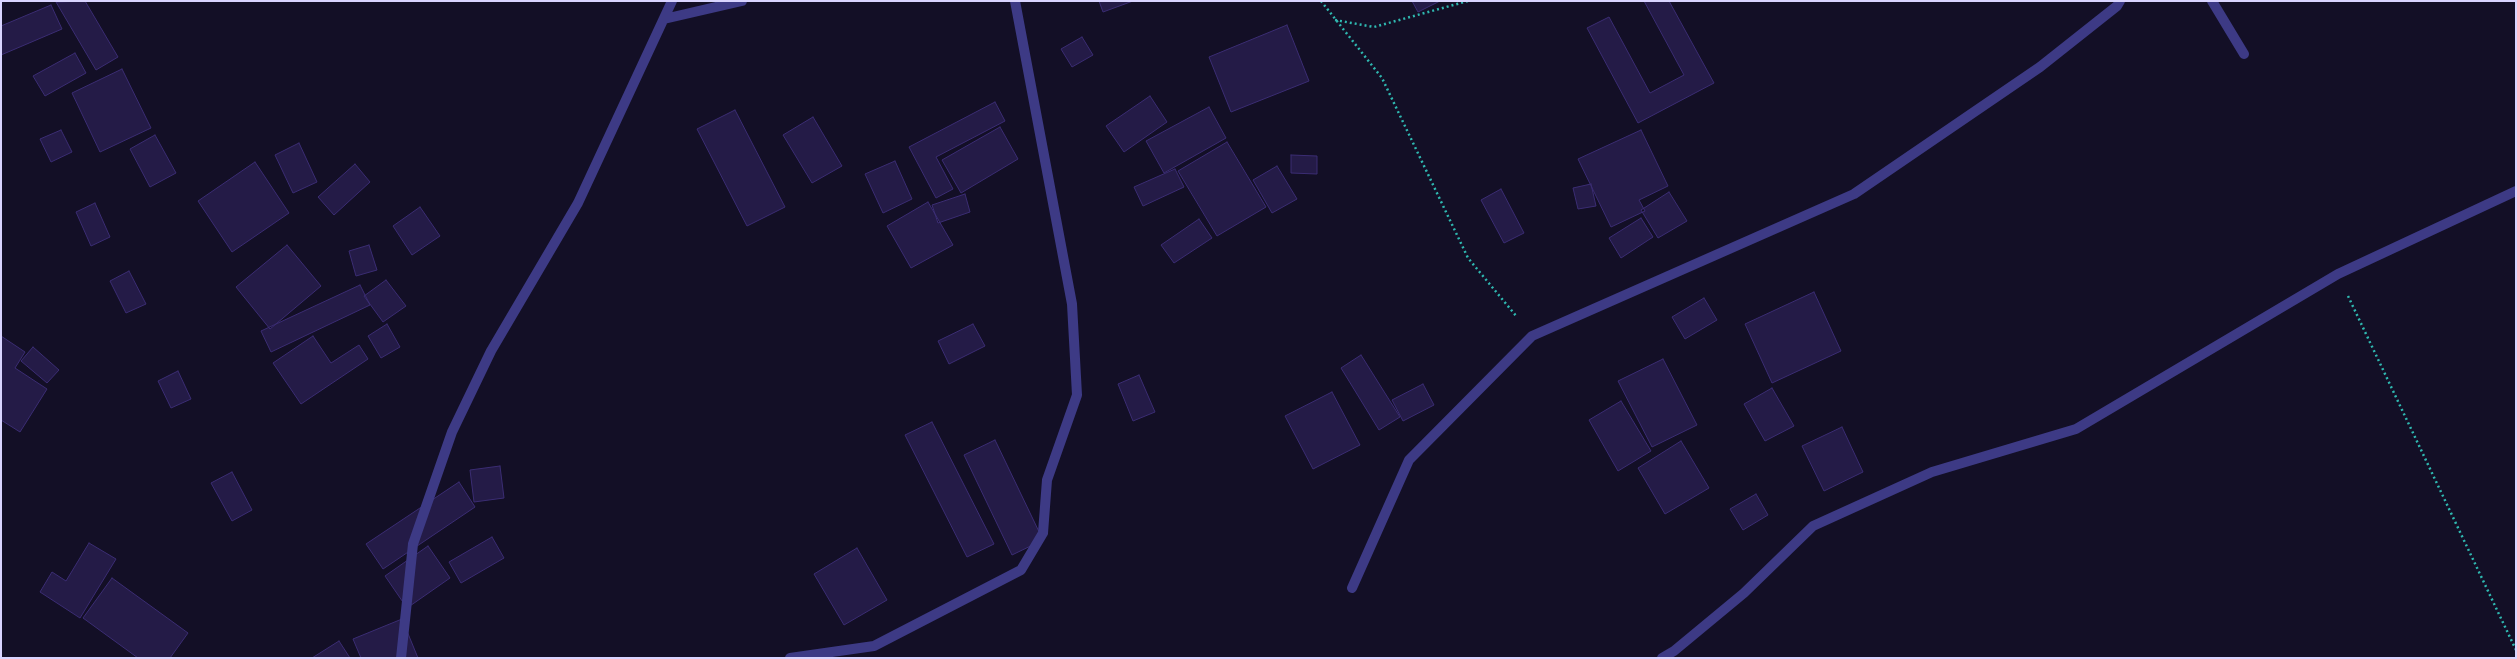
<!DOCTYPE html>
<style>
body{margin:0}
#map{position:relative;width:2517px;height:659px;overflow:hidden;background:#130f26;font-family:"Open Sans",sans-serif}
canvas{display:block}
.frame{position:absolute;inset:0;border:2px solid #d9d4ff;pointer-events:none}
</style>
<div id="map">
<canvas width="2517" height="659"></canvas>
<div class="frame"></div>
</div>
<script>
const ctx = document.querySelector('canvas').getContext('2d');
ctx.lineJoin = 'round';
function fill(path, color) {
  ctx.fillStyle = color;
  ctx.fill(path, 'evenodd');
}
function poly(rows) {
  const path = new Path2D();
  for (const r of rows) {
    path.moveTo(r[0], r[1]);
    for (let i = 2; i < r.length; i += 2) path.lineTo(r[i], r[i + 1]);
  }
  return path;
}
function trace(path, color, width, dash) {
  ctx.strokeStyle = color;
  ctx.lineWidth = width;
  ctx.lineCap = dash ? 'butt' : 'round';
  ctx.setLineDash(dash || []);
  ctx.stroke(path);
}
const building = poly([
 [85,1,118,57,96,70,56,2,85,1],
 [1099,1,1133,1,1103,12,1099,1],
 [1412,1,1440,1,1418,12,1412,1],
 [1644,1,1669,1,1714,83,1638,123,1587,28,1609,17,1650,93,1684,75,1644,1],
 [51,5,62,29,1,55,1,26,51,5],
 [1287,25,1309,81,1231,112,1209,57,1287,25],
 [1082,37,1093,55,1072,67,1061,49,1082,37],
 [75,53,86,73,45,96,33,76,75,53],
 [122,69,151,128,100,152,72,93,122,69],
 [1150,96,1167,122,1124,152,1106,126,1150,96],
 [995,102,1005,121,936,157,953,189,936,198,909,147,995,102],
 [1209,107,1226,138,1164,173,1146,141,1209,107],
 [735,110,785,207,747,226,697,129,735,110],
 [813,117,842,166,812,183,783,135,813,117],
 [1000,127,1018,159,961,193,942,160,1000,127],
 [61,130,72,152,51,162,40,139,61,130],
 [1641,130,1668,186,1639,200,1645,211,1611,227,1578,159,1641,130],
 [155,135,176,173,150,187,130,149,155,135],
 [1227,142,1266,207,1217,236,1178,171,1227,142],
 [299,143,317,182,293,193,275,155,299,143],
 [1291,155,1317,156,1317,174,1291,173,1291,155],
 [895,161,912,199,883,213,865,174,895,161],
 [255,162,289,213,232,252,198,201,255,162],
 [355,164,370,182,334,215,318,197,355,164],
 [1277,166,1297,199,1272,213,1253,180,1277,166],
 [1175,169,1184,187,1143,206,1134,187,1175,169],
 [1591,184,1596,206,1578,209,1573,188,1591,184],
 [1501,189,1524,233,1504,243,1481,200,1501,189],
 [1669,192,1687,221,1658,238,1641,210,1669,192],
 [965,194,970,212,938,223,932,205,965,194],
 [928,202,953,245,911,268,887,226,928,202],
 [95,203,110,237,91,246,76,212,95,203],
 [420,207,440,236,412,255,393,226,420,207],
 [1641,218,1653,237,1621,258,1609,238,1641,218],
 [1199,219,1212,238,1174,263,1161,245,1199,219],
 [287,245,321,286,270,329,236,287,287,245],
 [369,245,377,270,356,276,349,251,369,245],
 [129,271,146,304,126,313,110,281,129,271],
 [386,280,406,306,383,322,364,296,386,280],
 [360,285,370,305,271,352,261,331,360,285],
 [1814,292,1841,351,1772,383,1745,324,1814,292],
 [1704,298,1717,320,1685,339,1672,317,1704,298],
 [387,324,400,347,381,358,368,336,387,324],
 [973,324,985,346,949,364,938,341,973,324],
 [1,336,25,352,15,368,47,389,20,432,1,420,1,336],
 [313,336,331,363,359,345,368,359,301,404,273,363,313,336],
 [33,347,59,370,47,383,21,361,33,347],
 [1361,355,1400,417,1379,430,1341,368,1361,355],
 [1663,359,1697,425,1652,447,1618,381,1663,359],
 [178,371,191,399,171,408,158,381,178,371],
 [1139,375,1155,412,1133,421,1118,384,1139,375],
 [1423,384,1434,405,1403,421,1392,400,1423,384],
 [1772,388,1794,426,1765,441,1744,404,1772,388],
 [1332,392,1360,445,1313,469,1285,416,1332,392],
 [1621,401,1651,451,1618,471,1589,420,1621,401],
 [932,422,994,544,967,557,905,435,932,422],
 [1842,427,1863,472,1824,491,1802,446,1842,427],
 [995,440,1043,540,1012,555,964,455,995,440],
 [1681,441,1709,488,1665,514,1638,468,1681,441],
 [500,466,504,498,474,502,470,470,500,466],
 [232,472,252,510,232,521,211,483,232,472],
 [459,482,475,507,383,569,366,544,459,482],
 [1756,494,1768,515,1743,530,1730,509,1756,494],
 [492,537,504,558,461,583,449,562,492,537],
 [89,543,116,559,80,618,40,592,52,572,66,581,89,543],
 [428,546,450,578,407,608,385,576,428,546],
 [857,548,887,600,844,625,814,574,857,548],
 [112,578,188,633,170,658,138,658,83,618,112,578],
 [402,619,418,658,361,658,353,639,402,619],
 [339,641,350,658,312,658,339,641]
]);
fill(building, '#241b47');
trace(building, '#3b2d73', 1);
trace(poly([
 [1321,1,1382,78,1468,258,1517,317],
 [1335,20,1374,27,1468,1],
 [2348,296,2516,650]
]), '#2fb8b0', 2.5, [2, 3]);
trace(poly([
 [2212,1,2244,54],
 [664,19,742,1],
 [1352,588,1409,460,1532,336,1854,194,2040,67,2117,6,2120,1],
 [401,658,413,544,452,432,491,351,578,203,672,1],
 [790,658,874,646,1021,570,1043,533,1047,480,1077,395,1072,304,1015,1],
 [1662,658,1674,651,1744,593,1813,526,1932,472,2076,429,2338,274,2516,191]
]), '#3d3a85', 10);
</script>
